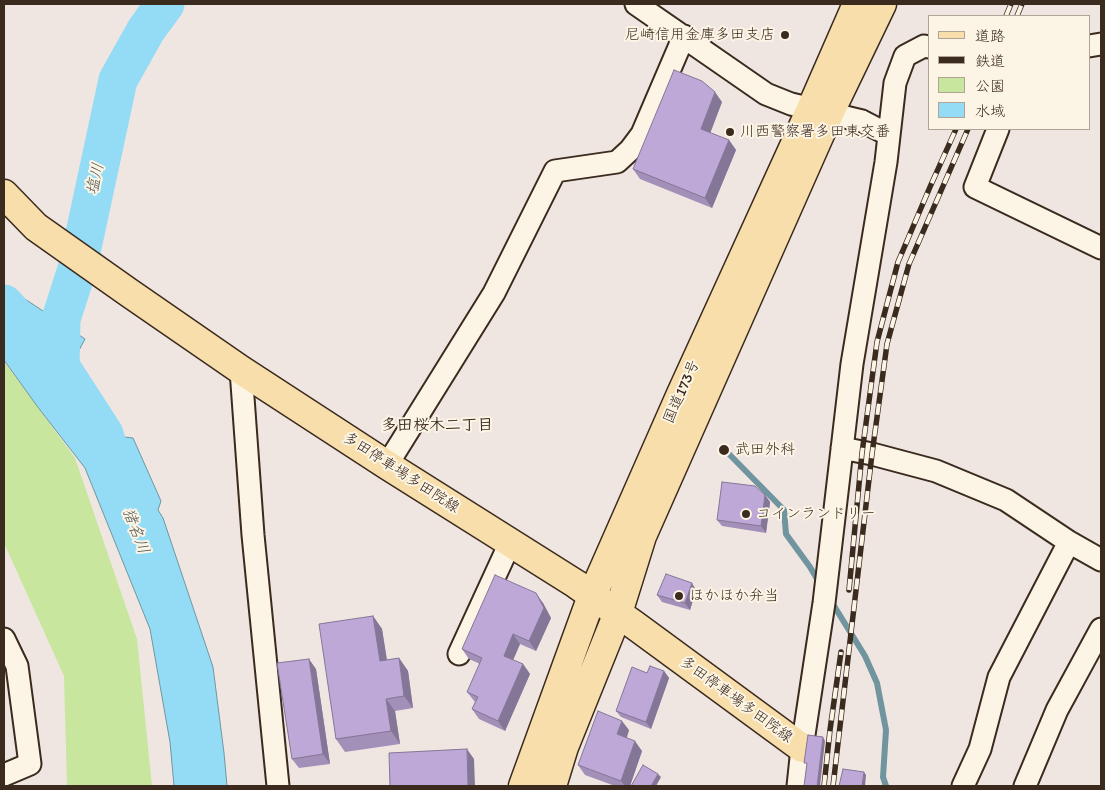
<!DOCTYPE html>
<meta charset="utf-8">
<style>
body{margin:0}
#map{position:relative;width:1105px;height:790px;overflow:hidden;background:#efe6e2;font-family:Itim,"Klee One",sans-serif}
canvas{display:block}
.frame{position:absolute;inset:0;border:5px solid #3b2a1e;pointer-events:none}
.legend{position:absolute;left:928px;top:15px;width:162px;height:115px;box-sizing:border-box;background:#fcf5e5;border:1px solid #afa495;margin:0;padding:6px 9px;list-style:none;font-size:15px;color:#3b2a1e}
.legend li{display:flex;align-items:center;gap:10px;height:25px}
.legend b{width:25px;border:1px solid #afa495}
</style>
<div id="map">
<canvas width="1105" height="790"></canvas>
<div class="frame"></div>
<ul class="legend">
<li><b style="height:6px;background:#f8deab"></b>道路</li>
<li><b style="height:6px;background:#3b2a1e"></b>鉄道</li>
<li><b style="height:14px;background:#c8e69e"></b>公園</li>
<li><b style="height:14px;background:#94dcf5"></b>水域</li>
</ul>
</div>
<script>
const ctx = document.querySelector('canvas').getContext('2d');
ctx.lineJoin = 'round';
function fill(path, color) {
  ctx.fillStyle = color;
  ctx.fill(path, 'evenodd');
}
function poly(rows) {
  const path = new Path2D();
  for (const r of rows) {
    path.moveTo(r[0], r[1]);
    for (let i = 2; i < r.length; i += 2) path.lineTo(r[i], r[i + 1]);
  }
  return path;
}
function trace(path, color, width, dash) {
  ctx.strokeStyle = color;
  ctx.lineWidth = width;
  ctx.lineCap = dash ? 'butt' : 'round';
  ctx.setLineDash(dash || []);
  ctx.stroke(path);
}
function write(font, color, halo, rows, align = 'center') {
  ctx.font = font + ' Itim,"Klee One",sans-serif';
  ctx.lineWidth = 4;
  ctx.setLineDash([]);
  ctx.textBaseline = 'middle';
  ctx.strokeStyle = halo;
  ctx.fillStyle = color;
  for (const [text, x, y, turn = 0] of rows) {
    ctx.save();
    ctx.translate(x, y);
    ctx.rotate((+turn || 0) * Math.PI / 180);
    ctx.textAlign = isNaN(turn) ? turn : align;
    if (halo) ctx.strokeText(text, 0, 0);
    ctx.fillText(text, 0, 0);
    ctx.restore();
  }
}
fill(poly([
 [4,361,75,458,137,639,152,786,67,786,64,676,4,543]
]), '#c8e69e');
const water = poly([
 [4,285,85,339,76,356,78,383,87,404,80,411,91,422,101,422,111,434,121,431,124,437,133,438,161,501,158,510,163,518,213,667,224,753,227,786,174,786,170,742,150,629,85,468,37,406,4,360,4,285]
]);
fill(water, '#94dcf5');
trace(water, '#70959f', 1);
trace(poly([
 [728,453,784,510,786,534,810,567,820,584],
 [831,601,865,656,877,683,886,730,883,777,886,786]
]), '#70959f', 6);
trace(poly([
 [4,304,60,366,104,434,115,472],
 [60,366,61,319,78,266,118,80,146,30,165,4]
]), '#94dcf5', 39);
const minor = poly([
 [636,4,766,94,791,104,862,121,889,135],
 [1089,46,1101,44],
 [998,129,975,187,1101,248],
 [241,370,253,535,278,786],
 [842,448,872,454,936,471,1006,500,1069,542,1101,560],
 [387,465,494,293,555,171,617,162,630,150,642,134,684,36],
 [4,639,17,666,30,764,4,775],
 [459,654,510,543],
 [798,786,802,748,824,603,852,364,886,162,895,83,905,56,924,46,929,47],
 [963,786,980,749,999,677,1069,542],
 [1025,786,1057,710,1101,629]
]);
const major = poly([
 [4,194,36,227,128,292,241,370,387,465,576,584,633,624,802,748]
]);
const highway = poly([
 [523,786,592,596,681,394,811,109,857,4],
 [552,786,564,747,618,613,642,536,829,114,882,4]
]);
trace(minor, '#3b2a1e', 25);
trace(major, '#3b2a1e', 31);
trace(highway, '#3b2a1e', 31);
trace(minor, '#fcf5e5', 21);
trace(major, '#f8deab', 28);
trace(highway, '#f8deab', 28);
const rail = poly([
 [1006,16,1011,4],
 [1017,16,1022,4],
 [849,590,862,453,877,342,898,262,930,187,956,129],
 [824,786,830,730,841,652],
 [833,786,872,454,887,344,909,264,968,129]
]);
trace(rail, '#3b2a1e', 5.5);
trace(rail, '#fcf5e5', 4, [11]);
fill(poly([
 [722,102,710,133,729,140,736,150,712,208,640,179,633,169],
 [765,495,770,502,766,533,722,526,717,520],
 [696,590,690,610,662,602,657,595],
 [543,603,551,618,536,651,520,644,513,660,523,664,530,674,505,731,479,719,472,709,475,702,467,692,480,664,469,659,462,649],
 [373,616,382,629,387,660,399,658,408,671,413,708,395,711,400,744,345,752,336,739],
 [316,669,330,764,299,768,292,759],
 [664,671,669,678,651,729,621,717,616,711,647,673],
 [629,730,627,738,642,751,630,786,615,786,585,775,578,765]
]), '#a390b9');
fill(poly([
 [715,92,722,102,708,139,701,129],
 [729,140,736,150,712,208,705,198],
 [765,495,770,502,766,533,761,526],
 [692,583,696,590,690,610,685,603],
 [536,593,543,603,551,618,536,651,529,641],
 [373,616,382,629,389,674,380,661],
 [513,634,520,644,511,665,504,656],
 [399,658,408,671,413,708,404,696],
 [309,659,316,669,330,764,323,754],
 [523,664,530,674,505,731,498,721],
 [664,671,669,678,651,729,646,722],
 [386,699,395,711,400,744,391,731],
 [622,721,629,730,624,744,617,734],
 [823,737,825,741,820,786,817,786],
 [635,741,642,751,630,786,625,786,621,781],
 [467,749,474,759,475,786,468,786],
 [864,772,866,775,865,786,862,786],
 [658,774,661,777,656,786,651,786]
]), '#847696');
const building = poly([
 [674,70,702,81,715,92,701,129,729,140,705,198,633,169,674,70],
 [722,482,755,486,765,495,761,526,717,520,722,482],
 [666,574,692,583,685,603,657,595,666,574],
 [495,575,536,593,544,608,529,641,513,634,504,656,523,664,498,721,472,709,478,697,467,692,482,658,462,649,495,575],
 [373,616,380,661,399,658,404,696,386,699,391,731,336,739,319,624,373,616],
 [309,659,323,754,292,759,277,663,309,659],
 [650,666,664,671,646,722,616,711,632,667,647,673,650,666],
 [598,711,622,721,617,734,635,741,621,781,578,765,598,711],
 [808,735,823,737,817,786,804,786,807,763,804,763,808,735],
 [467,749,468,786,390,786,389,753,467,749],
 [643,765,658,774,651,786,631,786,643,765],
 [843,769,864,772,862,786,839,786,843,769]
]);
fill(building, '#bda8d7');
trace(building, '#847696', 1);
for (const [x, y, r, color] of [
 [785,35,5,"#3b2a1e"],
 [730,132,5,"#3b2a1e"],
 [724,450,6,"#3b2a1e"],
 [746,514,5,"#3b2a1e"],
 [679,596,5,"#3b2a1e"]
]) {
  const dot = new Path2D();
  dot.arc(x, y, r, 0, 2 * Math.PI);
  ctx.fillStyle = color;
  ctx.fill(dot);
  trace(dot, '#fcf5e5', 2);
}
write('15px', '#3b2a1e', '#fcf5e5', [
 ["尼崎信用金庫多田支店",775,35,"right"],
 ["川西警察署多田東交番",740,132],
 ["武田外科",735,450],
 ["コインランドリー",756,514],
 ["ほかほか弁当",689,596]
], 'left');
write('15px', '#3b2a1e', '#fcf5e5', [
 ["国道173号",682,392,-66],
 ["多田停車場多田院線",401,473,33],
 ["多田停車場多田院線",736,700,36]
]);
write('italic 16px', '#515654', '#fcf5e5', [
 ["塩川",96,179,-78],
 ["猪名川",135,531,69]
]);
write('bold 16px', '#3b2a1e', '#fcf5e5', [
 ["多田桜木二丁目",437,426]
]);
</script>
